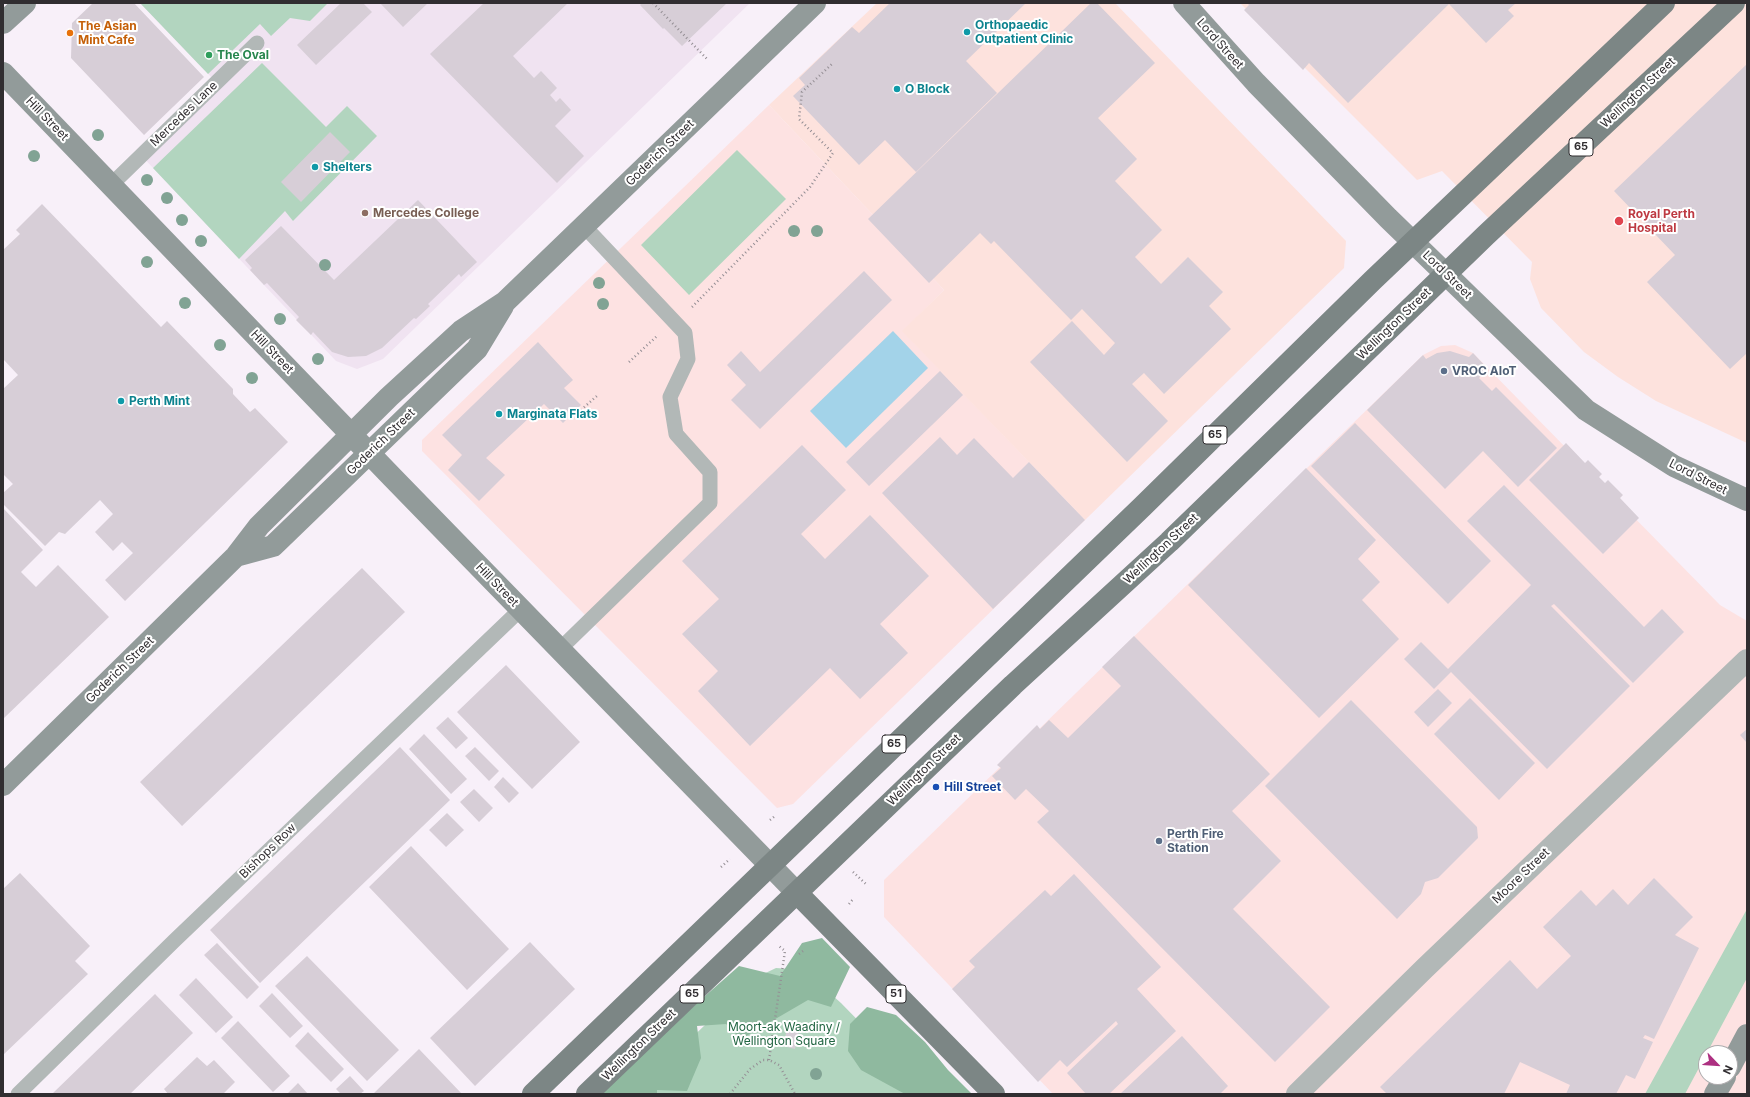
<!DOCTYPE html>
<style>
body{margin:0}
#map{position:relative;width:1750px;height:1097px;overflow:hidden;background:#f8f0f9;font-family:Inter,sans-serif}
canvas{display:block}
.frame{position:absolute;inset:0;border:4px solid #312e31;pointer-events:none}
.north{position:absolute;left:1698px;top:1045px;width:40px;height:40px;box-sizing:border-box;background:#fff;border:1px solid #adabad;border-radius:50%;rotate:115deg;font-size:11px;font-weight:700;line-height:16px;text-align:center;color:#312e31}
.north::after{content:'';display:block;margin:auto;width:14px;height:18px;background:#ad3081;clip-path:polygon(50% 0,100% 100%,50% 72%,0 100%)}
</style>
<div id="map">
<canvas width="1750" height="1097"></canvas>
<div class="frame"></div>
<div class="north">N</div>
</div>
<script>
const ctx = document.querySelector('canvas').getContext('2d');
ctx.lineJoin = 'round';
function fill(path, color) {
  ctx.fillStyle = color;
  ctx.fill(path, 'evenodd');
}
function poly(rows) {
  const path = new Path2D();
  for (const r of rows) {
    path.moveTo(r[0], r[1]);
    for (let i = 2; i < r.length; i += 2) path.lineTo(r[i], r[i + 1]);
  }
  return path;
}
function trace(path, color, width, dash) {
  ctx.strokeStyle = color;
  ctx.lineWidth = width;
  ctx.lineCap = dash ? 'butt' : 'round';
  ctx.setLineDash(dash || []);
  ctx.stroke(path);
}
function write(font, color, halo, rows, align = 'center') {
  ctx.font = font + ' Inter,sans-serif';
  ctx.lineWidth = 4;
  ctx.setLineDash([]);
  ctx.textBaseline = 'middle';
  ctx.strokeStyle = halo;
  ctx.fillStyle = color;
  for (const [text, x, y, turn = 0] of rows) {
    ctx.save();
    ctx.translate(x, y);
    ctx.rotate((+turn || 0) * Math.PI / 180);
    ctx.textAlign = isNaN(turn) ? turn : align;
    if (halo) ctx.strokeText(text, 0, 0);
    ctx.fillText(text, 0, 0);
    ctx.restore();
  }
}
fill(poly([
 [769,105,944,290,903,331,1085,520,793,804,777,808,422,451,422,440],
 [1455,345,1473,353,1720,605,1747,621,1747,1094,1053,1094,884,917,884,880,1423,355,1441,346],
 [1706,1053,1730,1053,1730,1077,1706,1077]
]), '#fde2e2');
fill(poly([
 [140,3,750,3,383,359,357,369,336,361,136,150,212,78]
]), '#f0e3f1');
fill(poly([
 [877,3,1115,3,1346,241,1344,268,1085,520,902,331,944,290,769,105],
 [1240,3,1747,3,1747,443,1656,401,1618,377,1584,352,1541,308,1530,279,1532,262,1442,171,1417,180]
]), '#fde2dd');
fill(poly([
 [140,3,328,3,310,21,290,18,271,36,260,24,208,74],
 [262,63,326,127,347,106,377,136,293,221,285,211,239,259,153,168],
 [737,150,786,199,689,295,641,245],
 [1747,909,1747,978,1685,1094,1645,1094],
 [776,968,804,970,841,1003,930,1094,633,1094,753,979]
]), '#b2d5bf');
fill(poly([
 [822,938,850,967,831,1007,808,1000,741,1039,726,1024,697,1026,701,1058,687,1091,657,1090,657,1094,594,1094,739,966,780,976,802,943],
 [867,1007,896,1015,925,1042,948,1070,972,1094,905,1094,861,1070,848,1051,850,1024]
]), '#8fb99f');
fill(poly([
 [893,331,928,368,846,448,810,411]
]), '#a3d3e9');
fill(poly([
 [93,3,134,3,204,77,144,135,71,58,72,23],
 [341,3,363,3,372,12,316,65,297,45],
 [380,3,428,3,403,27],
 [484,3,568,3,513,56,534,78,541,71,557,88,550,95,556,102,560,98,571,110,555,126,584,156,557,183,430,54],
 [642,3,727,3,682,46,664,28,663,29,640,5],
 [890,3,1026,3,966,61,997,93,916,172,885,140,859,165,793,96,805,85,799,78,852,27,859,33],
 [1091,3,1097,3,1155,63,1098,118,1137,159,1115,181,1162,230,1135,257,1161,284,1188,257,1223,292,1209,306,1231,329,1164,394,1144,373,1132,384,1168,421,1127,462,1030,362,1072,321,1104,355,1115,343,1082,309,1071,320,994,241,991,244,980,233,929,283,868,219],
 [1247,3,1516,3,1508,10,1514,16,1486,43,1449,4,1348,103,1309,63,1303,70,1244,10,1249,5],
 [1747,64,1747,353,1730,369,1647,282,1675,255,1614,191],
 [330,132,350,152,301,202,281,182],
 [418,200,477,262,461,277,459,274,428,304,430,306,416,319,414,318,382,348,366,356,348,357,332,352,313,332,311,335,296,320,299,317,267,283,264,285,250,270,252,268,245,260,281,226,334,280],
 [42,204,161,327,167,321,233,389,233,394,250,412,255,408,288,442,125,601,105,580,133,553,122,542,113,551,95,532,113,514,100,500,65,534,59,532,45,546,3,504,3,493,13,484,3,474,3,389,18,375,3,359,3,250,20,234,16,230],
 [864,271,892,300,760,429,731,400,746,385,727,365,741,351,760,372],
 [538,342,573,380,564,388,581,405,563,423,544,404,486,458,505,475,479,501,448,470,462,455,442,435],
 [1450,351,1469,357,1473,353,1488,369,1479,378,1492,391,1496,387,1557,448,1518,487,1483,451,1445,489,1367,410,1423,355,1426,359,1437,353],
 [940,371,963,395,869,486,846,462],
 [1355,423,1491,561,1448,604,1311,466],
 [940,437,957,455,974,438,1013,478,1029,462,1085,520,993,609,882,493],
 [1566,443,1585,463,1588,460,1602,474,1599,477,1605,483,1608,480,1623,495,1620,498,1639,518,1603,554,1529,480],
 [802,445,846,490,801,534,825,559,870,515,929,576,880,624,908,653,860,699,830,668,750,746,698,691,718,671,682,634,719,599,682,561],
 [1306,468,1376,540,1358,559,1380,582,1362,600,1399,639,1319,718,1188,585],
 [1504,485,1644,627,1662,609,1684,632,1633,683,1554,604,1551,606,1630,686,1547,769,1451,672,1434,689,1404,659,1421,642,1448,669,1531,585,1467,521],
 [3,508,43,550,21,572,36,587,58,565,109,617,3,719],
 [362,568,405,612,182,826,140,782],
 [1134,636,1270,774,1232,811,1281,861,1233,909,1330,1007,1275,1062,1037,822,1049,811,1026,789,1015,800,992,776,1001,768,997,765,1037,725,1040,729,1049,720,1068,738,1121,686,1102,667],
 [506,665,580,742,532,789,457,712],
 [1438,689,1452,703,1428,727,1414,712],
 [1470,698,1535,763,1499,800,1434,734],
 [1351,700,1477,827,1478,838,1438,878,1425,882,1421,894,1397,919,1265,786],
 [448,717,468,738,456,749,436,728],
 [1747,729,1747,743,1740,735],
 [424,734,467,779,451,794,409,749],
 [400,747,450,800,260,983,210,930],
 [475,747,499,771,489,781,465,756],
 [503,777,519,793,509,803,494,787],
 [474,789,493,808,479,822,460,802],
 [447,813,464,830,446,847,429,830],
 [411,846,509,949,467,990,369,887],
 [20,873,90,946,75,961,88,974,3,1055,3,889],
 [1074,874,1161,967,1137,989,1176,1031,1109,1094,1086,1094,1067,1073,1118,1024,1116,1021,1067,1067,1060,1060,1038,1082,952,989,975,967,969,961,1045,890,1051,896],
 [1654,878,1693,917,1675,935,1699,948,1654,1039,1645,1035,1643,1038,1653,1042,1635,1079,1626,1075,1616,1094,1566,1094,1570,1085,1520,1062,1504,1094,1387,1094,1380,1087,1510,960,1537,989,1571,956,1543,927,1581,890,1596,906,1613,889,1628,905],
 [530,942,575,989,475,1086,430,1038],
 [217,943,259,987,247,999,204,955],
 [307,956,399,1050,367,1081,275,986],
 [196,978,233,1017,216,1033,179,995],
 [272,993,303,1026,290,1038,259,1006],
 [155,994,193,1033,130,1094,52,1094],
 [238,1021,290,1076,273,1092,221,1038],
 [789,1021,801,1023,795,1049,783,1046],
 [308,1032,344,1069,331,1082,295,1046],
 [1182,1036,1228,1086,1220,1094,1120,1094],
 [419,1049,462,1094,373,1094],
 [197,1057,207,1066,214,1060,235,1082,223,1094,168,1094,164,1089],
 [350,1076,364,1091,360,1094,341,1094,336,1089],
 [298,1083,308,1094,287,1094]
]), '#d7ced7');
trace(poly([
 [653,3,707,59],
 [692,307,810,187,833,153,799,119,802,92,833,63],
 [629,362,657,336],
 [581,410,598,395],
 [770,820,775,816],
 [721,867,730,859],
 [853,872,866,884],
 [849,904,854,898],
 [799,954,803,951],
 [769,1060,785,951,779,946],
 [730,1094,750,1069,763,1060,769,1060,779,1065,795,1094]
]), '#948e94', 2.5, [1, 3]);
trace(poly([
 [111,185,257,43],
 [560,649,710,503,710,472,676,434,670,397,688,359,685,333,584,226],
 [18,1094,174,941,521,609]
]), '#b2b8b7', 15);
trace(poly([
 [1297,1094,1424,969,1747,660]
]), '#b2b8b7', 22);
trace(poly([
 [1184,3,1256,83,1388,218,1586,410,1674,466,1747,500],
 [3,23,25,3],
 [3,73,393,478,797,893],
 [236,556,273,546,477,349,503,306],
 [3,785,236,556,259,526,389,397,461,331,505,302,815,3],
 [1730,1067,1747,1035],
 [1715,1094,1725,1077]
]), '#929b9a', 22);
trace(poly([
 [797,893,994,1094],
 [533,1094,1143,506,1373,280,1664,3],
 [587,1094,1013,685,1169,542,1486,235,1734,3]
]), '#7c8685', 22);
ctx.fillStyle = '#81a394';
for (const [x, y] of [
 [98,135],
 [34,156],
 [147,180],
 [167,198],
 [182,220],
 [794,231],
 [817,231],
 [201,241],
 [147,262],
 [325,265],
 [599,283],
 [185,303],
 [603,304],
 [280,319],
 [220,345],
 [318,359],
 [252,378],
 [816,1074]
]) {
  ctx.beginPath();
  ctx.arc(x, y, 6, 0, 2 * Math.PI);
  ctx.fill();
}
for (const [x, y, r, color] of [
 [967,32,4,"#0f9aa8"],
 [70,33,4,"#e8710a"],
 [209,55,4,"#2e9e5b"],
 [897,89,4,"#0f9aa8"],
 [315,167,4,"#0f9aa8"],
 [365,213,4,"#8d6e63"],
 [1619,221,5,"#e0444e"],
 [1444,371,4,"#5c6f8a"],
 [121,401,4,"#0f9aa8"],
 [499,414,4,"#0f9aa8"],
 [936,787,4,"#1a4fb4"],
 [1159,841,4,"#5c6f8a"]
]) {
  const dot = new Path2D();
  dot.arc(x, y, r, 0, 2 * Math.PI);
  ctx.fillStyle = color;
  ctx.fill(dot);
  trace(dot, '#fff', 1.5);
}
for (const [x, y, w] of [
 [1581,147,24],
 [1215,435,24],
 [894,744,24],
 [692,994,24],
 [896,994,20]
]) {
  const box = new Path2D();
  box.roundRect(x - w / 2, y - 9, w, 18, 3);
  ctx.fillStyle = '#fff';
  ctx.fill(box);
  trace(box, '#312e31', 1);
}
write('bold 11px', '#312e31', null, [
 ["65",1581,147],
 ["65",1215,435],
 ["65",894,744],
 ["65",692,994],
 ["51",896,994]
]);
write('bold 12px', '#0d838f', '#fff', [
 ["Orthopaedic",975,25],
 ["Outpatient Clinic",975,39],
 ["O Block",905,89],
 ["Shelters",323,167],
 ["Perth Mint",129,401],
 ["Marginata Flats",507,414]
], 'left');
write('bold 12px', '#c56008', '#fff', [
 ["The Asian",78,26],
 ["Mint Cafe",78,40]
], 'left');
write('12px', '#312e31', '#fff', [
 ["Lord Street",1220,44,48],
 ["Wellington Street",1638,93,-43],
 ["Mercedes Lane",184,114,-44],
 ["Hill Street",47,119,46],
 ["Goderich Street",660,153,-44],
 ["Lord Street",1447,275,44],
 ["Wellington Street",1394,324,-44],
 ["Hill Street",272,352,46],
 ["Goderich Street",381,442,-44],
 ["Lord Street",1698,477,27],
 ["Wellington Street",1161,549,-43],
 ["Hill Street",497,585,46],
 ["Goderich Street",120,670,-44],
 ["Wellington Street",924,770,-44],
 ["Bishops Row",268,851,-44],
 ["Moore Street",1521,876,-44],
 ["Wellington Street",639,1045,-44]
]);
write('bold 12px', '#27864d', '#fff', [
 ["The Oval",217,55]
], 'left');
write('bold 12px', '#785e54', '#fff', [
 ["Mercedes College",373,213]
], 'left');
write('bold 12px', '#be3a42', '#fff', [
 ["Royal Perth",1628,214],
 ["Hospital",1628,228]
], 'left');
write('bold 12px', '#4e5e75', '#fff', [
 ["VROC AIoT",1452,371],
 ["Perth Fire",1167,834],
 ["Station",1167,848]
], 'left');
write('bold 12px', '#164399', '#fff', [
 ["Hill Street",944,787]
], 'left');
write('12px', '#206441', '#fff', [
 ["Moort-ak Waadiny /",784,1027],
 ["Wellington Square",784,1041]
]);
</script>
